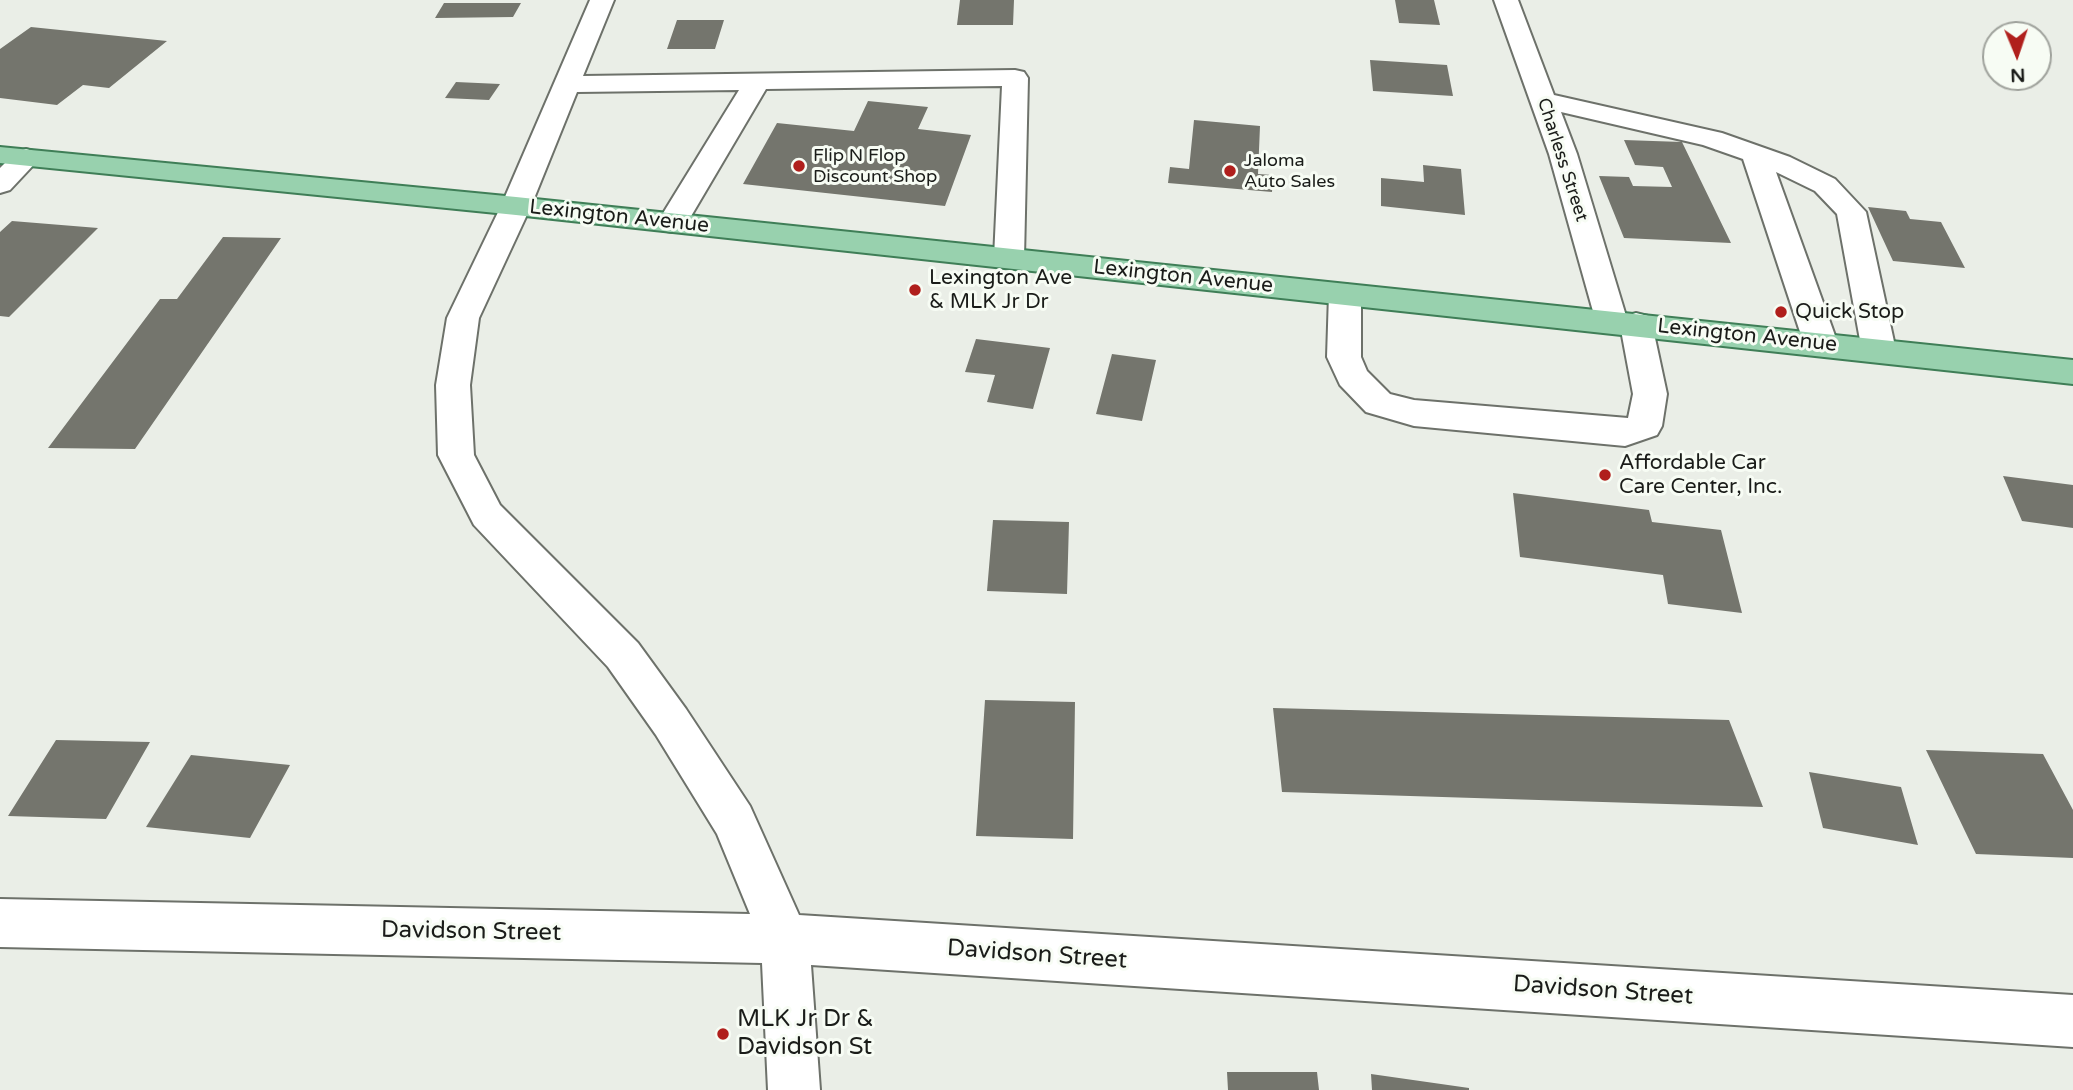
<!DOCTYPE html>
<style>
body{margin:0}
#map{position:relative;width:2073px;height:1090px;overflow:hidden;background:#eaeee7;font-family:"Varela Round",sans-serif}
canvas{display:block}
.north{position:absolute;left:1982px;top:21px;width:70px;height:70px;box-sizing:border-box;background:#f7fcf4;border:2px solid #9fa29c;border-radius:50%;rotate:178deg;font-size:19px;font-weight:700;line-height:28px;text-align:center;color:#1a1c19}
.north::after{content:'';display:block;margin:auto;width:24px;height:32px;background:#b01f1c;clip-path:polygon(50% 0,100% 100%,50% 72%,0 100%)}
</style>
<div id="map">
<canvas width="2073" height="1090"></canvas>
<div class="north">N</div>
</div>
<script>
const ctx = document.querySelector('canvas').getContext('2d');
ctx.lineJoin = 'round';
function fill(path, color) {
  ctx.fillStyle = color;
  ctx.fill(path, 'evenodd');
}
function poly(rows) {
  const path = new Path2D();
  for (const r of rows) {
    path.moveTo(r[0], r[1]);
    for (let i = 2; i < r.length; i += 2) path.lineTo(r[i], r[i + 1]);
  }
  return path;
}
function trace(path, color, width, dash) {
  ctx.strokeStyle = color;
  ctx.lineWidth = width;
  ctx.lineCap = dash ? 'butt' : 'round';
  ctx.setLineDash(dash || []);
  ctx.stroke(path);
}
function write(font, color, halo, rows, align = 'center') {
  ctx.font = font + ' "Varela Round",sans-serif';
  ctx.lineWidth = 6;
  ctx.setLineDash([]);
  ctx.textBaseline = 'middle';
  ctx.strokeStyle = halo;
  ctx.fillStyle = color;
  for (const [text, x, y, turn = 0] of rows) {
    ctx.save();
    ctx.translate(x, y);
    ctx.rotate((+turn || 0) * Math.PI / 180);
    ctx.textAlign = isNaN(turn) ? turn : align;
    if (halo) ctx.strokeText(text, 0, 0);
    ctx.fillText(text, 0, 0);
    ctx.restore();
  }
}
fill(poly([
 [960,0,1014,0,1013,25,957,25],
 [1395,0,1434,0,1440,25,1399,23],
 [444,3,521,3,513,17,435,18],
 [677,20,724,20,715,49,667,49],
 [31,27,167,41,109,88,83,85,57,105,0,98,0,49],
 [1370,60,1447,65,1453,96,1373,91],
 [456,82,500,84,489,100,445,98],
 [868,101,928,107,918,129,971,135,945,206,743,184,777,123,854,131],
 [1194,120,1260,126,1258,174,1273,175,1272,192,1168,183,1170,167,1189,169],
 [1624,140,1682,142,1731,243,1624,238,1599,176,1629,177,1633,186,1672,187,1663,167,1635,165],
 [1423,165,1461,169,1465,215,1381,206,1381,178,1424,182],
 [1868,207,1906,211,1910,219,1941,222,1965,268,1893,261],
 [12,221,98,228,9,317,0,316,0,232],
 [223,237,281,238,135,449,48,448,160,299,177,299],
 [976,339,1050,348,1033,409,987,402,995,375,965,372],
 [1112,354,1156,360,1142,421,1096,414],
 [2003,476,2073,485,2073,528,2022,521],
 [1513,493,1649,510,1652,522,1721,530,1742,613,1668,604,1663,575,1520,557],
 [993,520,1069,522,1067,594,987,591],
 [985,700,1075,702,1073,839,976,836],
 [1273,708,1729,720,1763,807,1282,792],
 [56,740,150,742,106,819,8,816],
 [1926,750,2043,754,2073,810,2073,858,1976,854],
 [191,755,290,765,250,838,146,827],
 [1809,772,1901,787,1918,845,1823,828],
 [1227,1072,1317,1072,1319,1090,1228,1090],
 [1371,1074,1469,1088,1469,1090,1372,1090]
]), '#74756d');
const minor = poly([
 [590,0,614,0,583,76,1015,70,1024,72,1028,78,1024,258,1020,265,1009,268,998,265,994,258,1002,86,766,89,687,223,683,230,672,232,661,230,657,223,739,90,577,92,531,206,479,318,470,385,474,455,500,505,638,643,686,709,750,806,799,915,2073,995,2073,1047,811,965,820,1090,768,1090,762,963,0,947,0,899,750,914,717,834,656,735,608,667,474,525,438,455,436,385,447,318,501,206,590,0],
 [1494,0,1518,0,1554,95,1722,133,1790,157,1835,179,1866,212,1896,351,1891,359,1879,362,1867,359,1862,351,1837,214,1815,191,1776,172,1838,344,1833,352,1821,355,1809,352,1804,344,1743,159,1703,145,1561,112,1577,154,1626,316,1636,313,1648,316,1652,324,1667,394,1662,426,1657,435,1625,446,1414,426,1366,412,1340,385,1327,357,1329,294,1334,287,1345,284,1356,287,1361,294,1361,357,1367,371,1390,394,1414,400,1628,418,1633,394,1621,330,1612,333,1600,330,1596,322,1549,154,1494,0],
 [26,149,36,152,40,158,10,190,0,193,0,168,16,152,26,149]
]);
const major = poly([
 [0,147,516,197,2073,360,2073,384,516,215,0,163,0,147]
]);
trace(minor, '#6d716a', 4);
trace(major, '#3f7e57', 4);
fill(minor, '#fff');
fill(major, '#98d1ae');
for (const [x, y, r, color] of [
 [799,166,7,"#b01f1c"],
 [1230,171,7,"#b01f1c"],
 [915,290,7,"#b01f1c"],
 [1781,312,7,"#b01f1c"],
 [1605,475,7,"#b01f1c"],
 [723,1034,7,"#b01f1c"]
]) {
  const dot = new Path2D();
  dot.arc(x, y, r, 0, 2 * Math.PI);
  ctx.fillStyle = color;
  ctx.fill(dot);
  trace(dot, '#f7fcf4', 2.5);
}
write('18px', '#1a1c19', '#f7fcf4', [
 ["Flip N Flop",813,156],
 ["Discount Shop",813,177],
 ["Jaloma",1244,161],
 ["Auto Sales",1244,182]
], 'left');
write('18px', '#1a1c19', '#f7fcf4', [
 ["Charless Street",1562,160,72]
]);
write('21px', '#1a1c19', '#f7fcf4', [
 ["Lexington Avenue",619,217,6],
 ["Lexington Avenue",1183,277,6],
 ["Lexington Avenue",1747,336,6]
]);
write('21px', '#1a1c19', '#f7fcf4', [
 ["Lexington Ave",929,278],
 ["& MLK Jr Dr",929,302],
 ["Quick Stop",1795,312],
 ["Affordable Car",1619,463],
 ["Care Center, Inc.",1619,487]
], 'left');
write('24px', '#1a1c19', '#f7fcf4', [
 ["Davidson Street",471,932,1],
 ["Davidson Street",1037,955,4],
 ["Davidson Street",1603,991,4]
]);
write('24px', '#1a1c19', '#f7fcf4', [
 ["MLK Jr Dr &",737,1020],
 ["Davidson St",737,1048]
], 'left');
</script>
